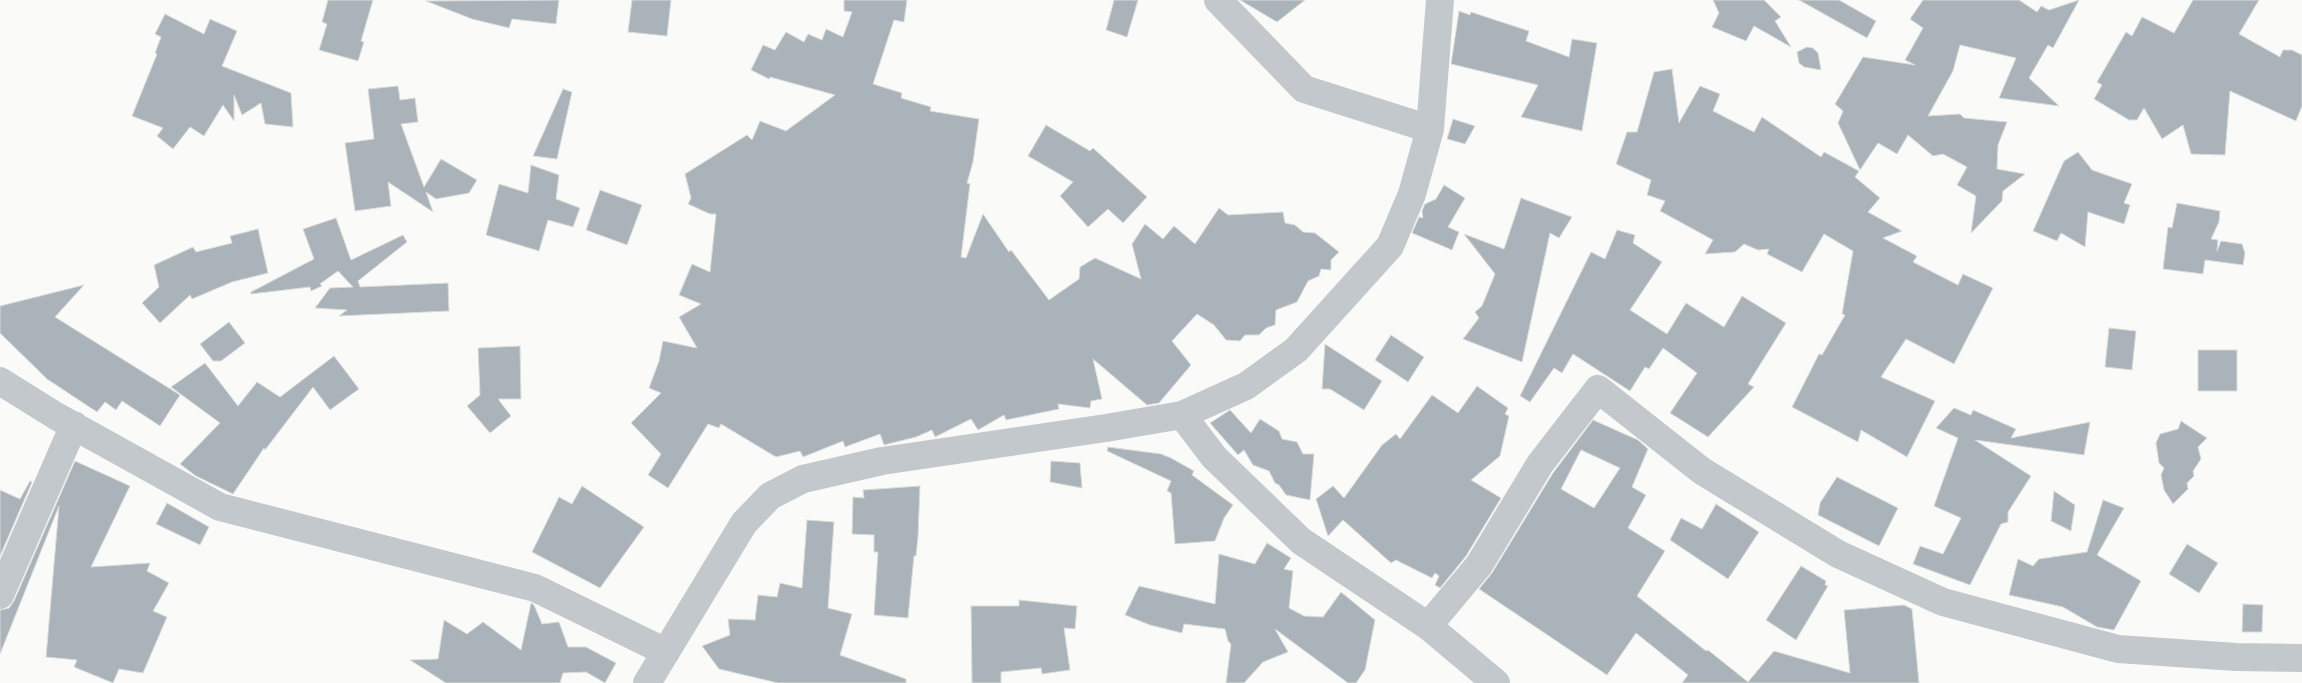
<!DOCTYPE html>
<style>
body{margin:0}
canvas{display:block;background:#fafaf8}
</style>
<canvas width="2302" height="683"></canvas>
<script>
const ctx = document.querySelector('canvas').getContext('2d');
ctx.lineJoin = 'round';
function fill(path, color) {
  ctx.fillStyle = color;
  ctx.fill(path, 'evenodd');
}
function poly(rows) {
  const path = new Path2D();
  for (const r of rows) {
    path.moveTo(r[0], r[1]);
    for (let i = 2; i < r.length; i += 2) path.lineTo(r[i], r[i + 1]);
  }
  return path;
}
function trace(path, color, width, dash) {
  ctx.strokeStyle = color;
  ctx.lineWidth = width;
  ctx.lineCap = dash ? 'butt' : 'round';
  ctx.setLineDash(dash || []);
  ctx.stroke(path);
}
const building = poly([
 [328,0,373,0,361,41,364,42,358,61,319,50,327,24,322,22,328,0],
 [559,0,556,24,512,19,509,28,472,19,426,1,559,0],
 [632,0,671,0,667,36,628,32,632,0],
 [844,0,907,0,904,22,894,20,873,84,902,93,901,98,931,107,930,111,979,119,973,162,967,183,970,184,961,257,966,258,983,214,1009,252,1011,250,1049,300,1079,279,1080,267,1095,258,1141,279,1132,244,1145,224,1163,239,1174,226,1195,244,1219,208,1228,215,1283,212,1285,223,1295,225,1303,232,1315,233,1339,252,1331,260,1331,270,1321,269,1319,276,1308,281,1297,302,1276,310,1275,325,1266,328,1259,335,1245,335,1240,341,1226,340,1214,325,1197,314,1172,341,1191,365,1159,403,1147,405,1093,359,1102,399,1091,401,1090,408,1058,404,1059,409,1006,420,1004,415,978,430,971,419,935,437,932,430,916,437,884,445,880,434,845,447,843,441,803,457,800,451,776,457,721,424,719,428,708,424,668,488,648,475,661,454,631,423,661,393,649,388,659,361,663,341,697,348,679,317,701,304,679,295,692,264,710,272,716,214,710,214,688,204,691,198,685,174,747,135,752,140,760,121,786,131,835,95,770,77,769,79,751,70,763,45,775,50,786,32,804,42,808,34,822,40,826,29,843,37,852,12,844,11,844,0],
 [1114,0,1138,0,1127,37,1106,30,1114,0],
 [1240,0,1305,0,1277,22,1240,0],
 [1713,0,1764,0,1781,17,1775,21,1791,47,1754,26,1746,41,1712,27,1719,13,1713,0],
 [1799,0,1839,0,1876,21,1867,38,1799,0],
 [1923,0,2019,0,2037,12,2041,6,2049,10,2079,0,2053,48,2048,45,2029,78,2059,106,1999,98,2016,58,1960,45,1953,71,1928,116,1960,114,1964,118,2007,122,1998,145,1997,169,2025,174,2003,191,2002,201,1971,233,1976,196,1957,185,1967,167,1943,154,1933,156,1908,135,1897,154,1878,143,1860,170,1838,123,1843,111,1835,104,1863,57,1915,65,1905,60,1923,28,1910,19,1923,0],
 [2193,0,2259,0,2239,34,2280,57,2283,50,2292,50,2302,55,2302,106,2296,121,2230,91,2225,155,2191,154,2183,125,2162,139,2144,108,2137,120,2129,120,2094,99,2102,85,2097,82,2126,32,2132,36,2142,17,2174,33,2193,0],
 [1459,11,1470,15,1471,12,1529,31,1526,41,1569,57,1572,39,1597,43,1582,131,1521,117,1538,85,1451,64,1459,11],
 [165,14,204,34,210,19,237,31,222,66,291,93,293,127,265,124,261,103,242,115,234,95,234,121,223,105,204,136,190,127,173,149,157,136,163,128,132,116,157,54,155,53,161,37,155,34,165,14],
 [1807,47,1813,48,1818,53,1821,70,1804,67,1799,63,1797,52,1807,47],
 [1672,69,1679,123,1700,86,1720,94,1713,111,1754,132,1762,117,1821,157,1824,152,1859,171,1855,177,1880,198,1868,212,1902,231,1883,238,1917,256,1913,262,1958,285,1963,274,1993,288,1954,364,1906,339,1881,377,1935,401,1907,457,1861,430,1858,442,1792,407,1819,354,1822,355,1845,315,1842,314,1853,251,1824,234,1802,272,1767,254,1769,249,1758,250,1744,244,1735,252,1705,254,1713,240,1660,211,1665,201,1647,195,1651,180,1616,164,1627,132,1637,132,1654,72,1672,69],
 [398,86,400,100,415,98,418,122,401,124,424,187,441,159,477,180,469,193,436,199,426,192,433,212,388,182,391,206,355,211,345,143,374,139,368,89,398,86],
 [563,89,572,92,557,159,533,156,563,89],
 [1453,119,1475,126,1465,144,1447,139,1453,119],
 [1046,125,1090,151,1093,148,1147,197,1123,223,1108,209,1088,227,1060,196,1073,182,1028,156,1046,125],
 [2078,152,2092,170,2132,184,2124,203,2130,205,2124,224,2088,212,2085,247,2061,233,2057,241,2033,231,2064,161,2078,152],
 [531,165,559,175,556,199,580,208,573,227,548,220,539,251,486,235,499,184,528,193,531,165],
 [1444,185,1465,198,1448,227,1459,232,1452,250,1412,233,1419,217,1423,218,1422,211,1425,204,1436,199,1444,185],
 [600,190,642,205,627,245,586,230,600,190],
 [1521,198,1572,217,1559,238,1550,233,1522,362,1463,339,1479,318,1475,312,1482,306,1495,274,1464,234,1504,249,1521,198],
 [2177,203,2220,211,2219,222,2211,239,2218,240,2217,251,2221,241,2242,244,2245,253,2243,265,2205,260,2203,274,2163,269,2168,227,2172,228,2177,203],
 [336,218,351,260,403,235,407,242,358,281,360,287,448,283,449,311,339,316,347,310,315,308,330,288,353,287,338,271,320,284,322,286,311,291,310,287,251,294,251,292,314,259,303,229,336,218],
 [258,229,268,273,232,282,192,299,190,295,160,323,142,303,159,287,154,265,193,247,196,252,232,243,230,236,258,229],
 [1617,230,1635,235,1633,243,1662,262,1630,310,1667,334,1686,303,1724,327,1742,296,1786,323,1748,384,1754,387,1708,437,1670,413,1697,373,1663,348,1649,369,1645,367,1630,391,1573,354,1562,373,1554,368,1530,402,1520,396,1591,252,1605,259,1617,230],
 [84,285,55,317,180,395,160,426,122,401,116,410,105,402,97,412,47,379,0,333,0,306,84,285],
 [229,322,245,343,221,361,213,361,200,344,229,322],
 [2109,328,2136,331,2132,370,2105,367,2109,328],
 [1391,335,1424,357,1408,382,1375,360,1391,335],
 [1325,344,1382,381,1364,410,1330,389,1322,389,1325,344],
 [520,346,521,399,498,399,511,416,490,433,467,406,480,395,478,348,520,346],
 [2198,350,2237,350,2237,391,2198,391,2198,350],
 [334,356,359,389,330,410,313,387,265,450,264,448,233,494,196,476,180,464,220,423,171,387,205,363,238,406,257,382,280,397,334,356],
 [1477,386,1508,408,1505,414,1509,416,1500,456,1471,480,1501,498,1466,556,1440,588,1435,585,1439,576,1435,573,1432,578,1396,560,1391,563,1343,520,1328,536,1316,499,1333,486,1344,498,1382,445,1396,434,1400,439,1432,395,1458,413,1477,386],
 [1954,408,1971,415,1973,410,2016,429,2011,438,2090,422,2084,455,1975,440,2031,476,2008,512,2008,522,2001,524,1970,585,1913,564,1920,546,1943,554,1961,518,1934,506,1958,438,1936,428,1954,408],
 [1230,410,1251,433,1260,419,1279,431,1282,439,1297,442,1303,454,1314,454,1310,500,1286,495,1279,485,1275,483,1269,471,1253,465,1244,450,1238,455,1210,423,1230,410],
 [1593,420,1638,440,1648,449,1632,487,1646,495,1628,528,1665,551,1637,596,1706,651,1708,650,1748,682,1774,651,1850,673,1844,610,1904,605,1912,609,1919,683,1682,683,1688,675,1636,633,1607,675,1479,589,1492,573,1553,473,1593,420],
 [1581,450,1620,468,1594,508,1561,489,1581,450],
 [2181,421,2207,438,2198,447,2201,459,2193,471,2194,476,2187,483,2188,489,2173,504,2164,490,2161,475,2164,468,2159,463,2156,443,2160,434,2178,429,2181,421],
 [1108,447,1161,454,1171,458,1194,471,1192,475,1233,505,1224,518,1215,541,1175,544,1171,493,1167,491,1171,481,1107,451,1108,447],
 [75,461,130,486,91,567,150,563,147,571,169,583,153,611,167,617,143,673,119,669,113,683,74,667,77,660,46,657,59,506,0,654,0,610,9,608,14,601,75,461],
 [1051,461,1080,463,1082,488,1050,482,1051,461],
 [1837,477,1898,508,1879,546,1818,515,1820,503,1837,477],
 [30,481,32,482,0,556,0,490,20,499,30,481],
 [582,486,644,527,600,588,532,552,559,497,572,504,582,486],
 [920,486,918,537,916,556,914,556,908,618,874,615,878,552,874,552,874,535,852,534,853,497,864,498,863,490,920,486],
 [2054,491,2075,505,2071,531,2051,521,2054,491],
 [2103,500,2124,508,2097,555,2141,581,2114,630,2097,627,2063,607,2009,595,2018,559,2033,566,2039,559,2087,552,2103,500],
 [167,503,209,527,200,545,156,524,167,503],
 [1716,504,1759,532,1728,579,1670,540,1681,518,1702,529,1716,504],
 [807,520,834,522,828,608,852,614,840,655,906,679,906,683,778,683,719,669,702,646,730,635,728,619,755,620,758,595,777,597,780,583,802,588,807,520],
 [1267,543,1291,558,1284,569,1293,571,1289,608,1304,616,1323,617,1341,592,1375,620,1365,670,1356,683,1348,683,1275,629,1288,652,1263,662,1244,683,1226,683,1231,644,1228,641,1225,629,1184,624,1182,633,1150,625,1125,615,1139,586,1215,604,1219,554,1255,564,1267,543],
 [2187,544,2218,563,2199,593,2169,574,2187,544],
 [1801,566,1826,581,1825,585,1828,586,1796,640,1766,620,1801,566],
 [1019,600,1077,606,1075,629,1064,628,1070,670,1042,674,1041,668,1001,672,1001,683,972,683,971,606,1019,606,1019,600],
 [531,603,534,605,542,624,559,622,568,647,586,647,616,663,605,683,586,672,563,673,560,683,446,683,410,660,438,659,444,620,467,634,483,622,521,650,531,603],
 [2243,604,2263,605,2262,632,2242,632,2243,604]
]);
fill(building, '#aab3b9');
trace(building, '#dcdcda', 1);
trace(poly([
 [1218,0,1304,89,1430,129],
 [0,381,56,416,220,507,535,588,666,652],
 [1182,415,1214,457,1301,541,1428,626,1496,683],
 [0,595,74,425],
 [1428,626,1479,565,1540,464,1598,389,1702,471,1838,554,1943,602,2118,649,2236,657,2302,658],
 [647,683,744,523,770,496,803,479,882,461,1106,428,1182,415,1246,386,1296,350,1390,246,1412,194,1430,129,1440,0]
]), '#c3c8cc', 28);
</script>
